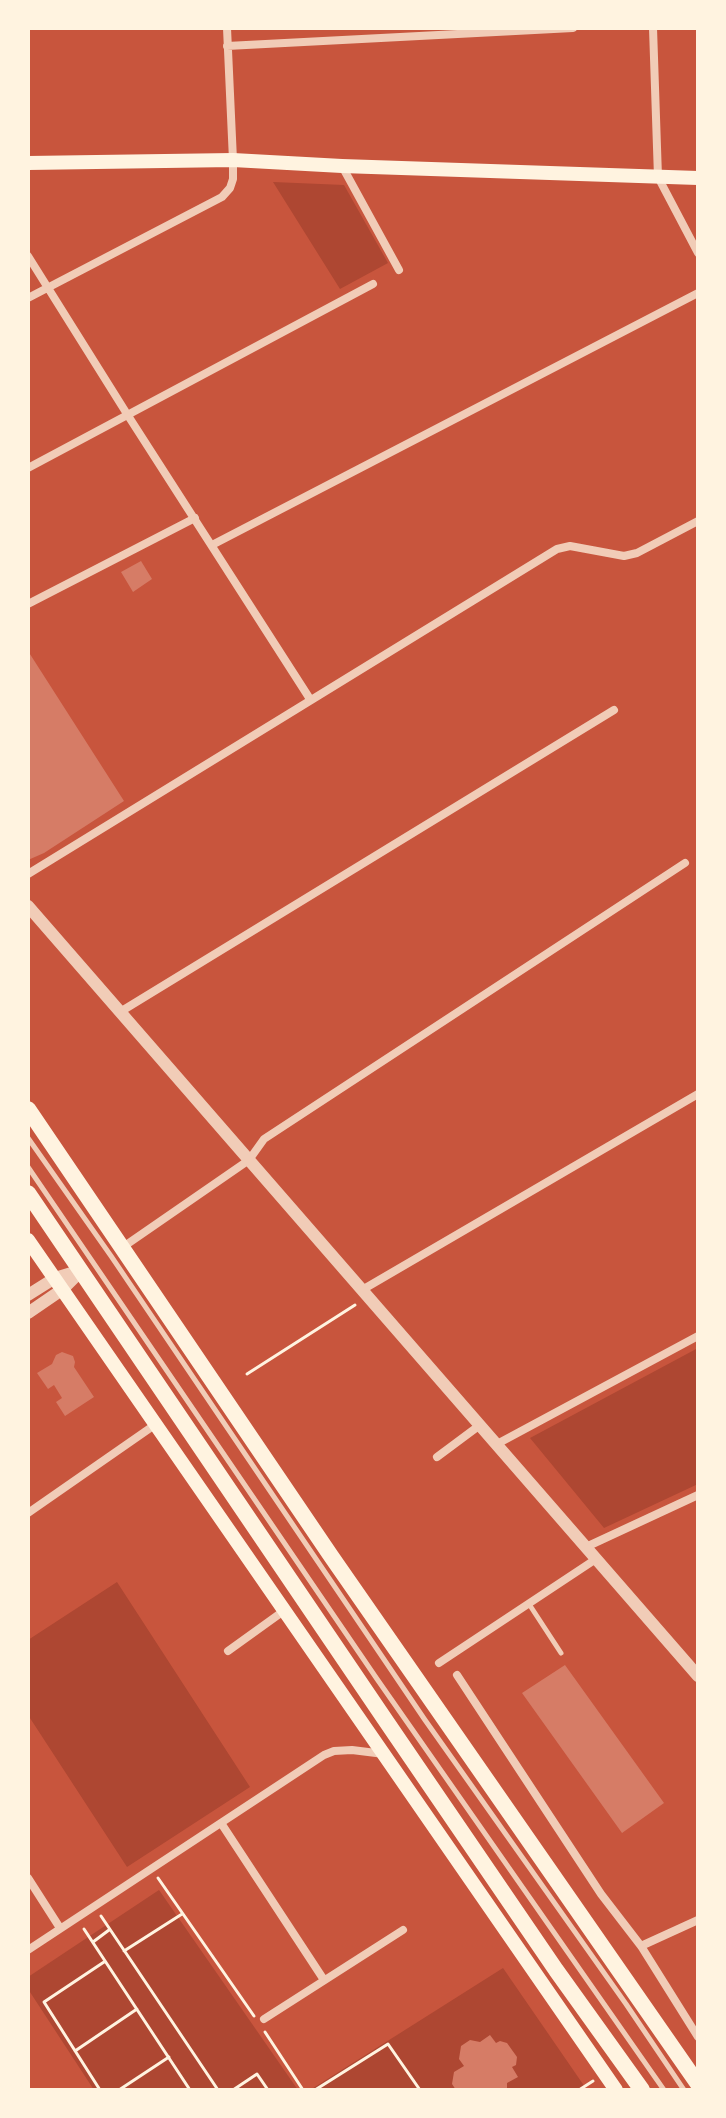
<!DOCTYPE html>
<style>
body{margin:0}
#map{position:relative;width:726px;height:2118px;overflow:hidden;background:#c8553d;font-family:"Libre Baskerville",serif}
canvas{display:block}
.frame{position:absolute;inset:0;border:30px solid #fff3e0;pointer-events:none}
</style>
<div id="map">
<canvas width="726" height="2118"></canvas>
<div class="frame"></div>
</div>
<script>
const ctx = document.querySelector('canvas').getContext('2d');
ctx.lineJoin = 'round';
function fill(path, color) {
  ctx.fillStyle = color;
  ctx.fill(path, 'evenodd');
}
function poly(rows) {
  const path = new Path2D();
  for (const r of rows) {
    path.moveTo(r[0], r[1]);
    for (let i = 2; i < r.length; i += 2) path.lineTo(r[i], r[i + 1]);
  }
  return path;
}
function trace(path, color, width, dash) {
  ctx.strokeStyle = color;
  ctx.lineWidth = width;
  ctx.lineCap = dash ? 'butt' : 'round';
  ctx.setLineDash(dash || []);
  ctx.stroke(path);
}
fill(poly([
 [273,182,344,185,388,263,340,289],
 [698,1348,698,1484,604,1528,530,1438],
 [117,1582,250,1787,127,1867,28,1715,28,1640],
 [159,1890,298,2090,94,2090,28,1989,28,1977],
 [503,1968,587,2090,310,2090]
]), '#ae4732');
fill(poly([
 [141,561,152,579,133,592,121,572],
 [28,651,124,801,44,853,28,860],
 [62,1352,73,1356,75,1362,74,1367,94,1397,65,1416,56,1402,62,1398,54,1385,48,1389,37,1373,52,1364,56,1355],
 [565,1665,664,1803,622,1833,522,1693],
 [490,2035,496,2043,500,2041,507,2043,517,2057,516,2065,512,2067,518,2077,507,2083,507,2090,456,2090,452,2084,454,2072,464,2066,459,2059,461,2046,470,2040,480,2042]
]), '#d67c66');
trace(poly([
 [247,1374,355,1305],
 [158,1878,254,2016],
 [101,1916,218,2090],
 [84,1929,190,2090],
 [93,1942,109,1930],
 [124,1951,182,1914],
 [265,2032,303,2090],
 [75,2051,137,2009],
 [100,2090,44,2002,104,1962],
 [119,2090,169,2057],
 [233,2090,257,2074,268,2090],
 [315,2090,388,2044,420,2090],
 [579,2090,593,2081]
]), '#fff3e0', 3);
trace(poly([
 [28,1138,111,1256,425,1720,626,2004,684,2090],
 [28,1167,377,1679,664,2090],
 [529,1604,561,1653]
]), '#f1ccb7', 5);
trace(poly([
 [653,28,658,177,698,253],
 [227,46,573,28],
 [342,166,399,270],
 [28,256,127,414,310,699],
 [28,298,222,197,230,188,233,179,233,160,227,28],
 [28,468,373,284],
 [212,545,698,293],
 [28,604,195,518],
 [28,874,557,549,570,546,624,556,637,553,698,521],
 [120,1012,614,710],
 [123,1247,249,1160,264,1139,685,863],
 [362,1290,698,1094],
 [497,1444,698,1336],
 [437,1457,480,1425],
 [28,1513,156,1424],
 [586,1547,698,1495],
 [228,1651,285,1610],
 [439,1663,596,1559],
 [457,1675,601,1894,641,1946,698,2037],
 [221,1823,324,1980],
 [28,1878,60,1928],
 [641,1946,698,1920],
 [28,1950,324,1755,334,1751,352,1750,384,1754],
 [264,2019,403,1930]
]), '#f1ccb7', 8);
trace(poly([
 [28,906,698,1676],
 [28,1295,55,1278,78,1271],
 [28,1313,63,1289,82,1270]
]), '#f1ccb7', 12);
trace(poly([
 [28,163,233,160,342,166,698,178],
 [28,1240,616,2090]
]), '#fff3e0', 14);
trace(poly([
 [28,1109,331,1556,698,2084],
 [28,1193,386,1721,556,1970,642,2090]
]), '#fff3e0', 16);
</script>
